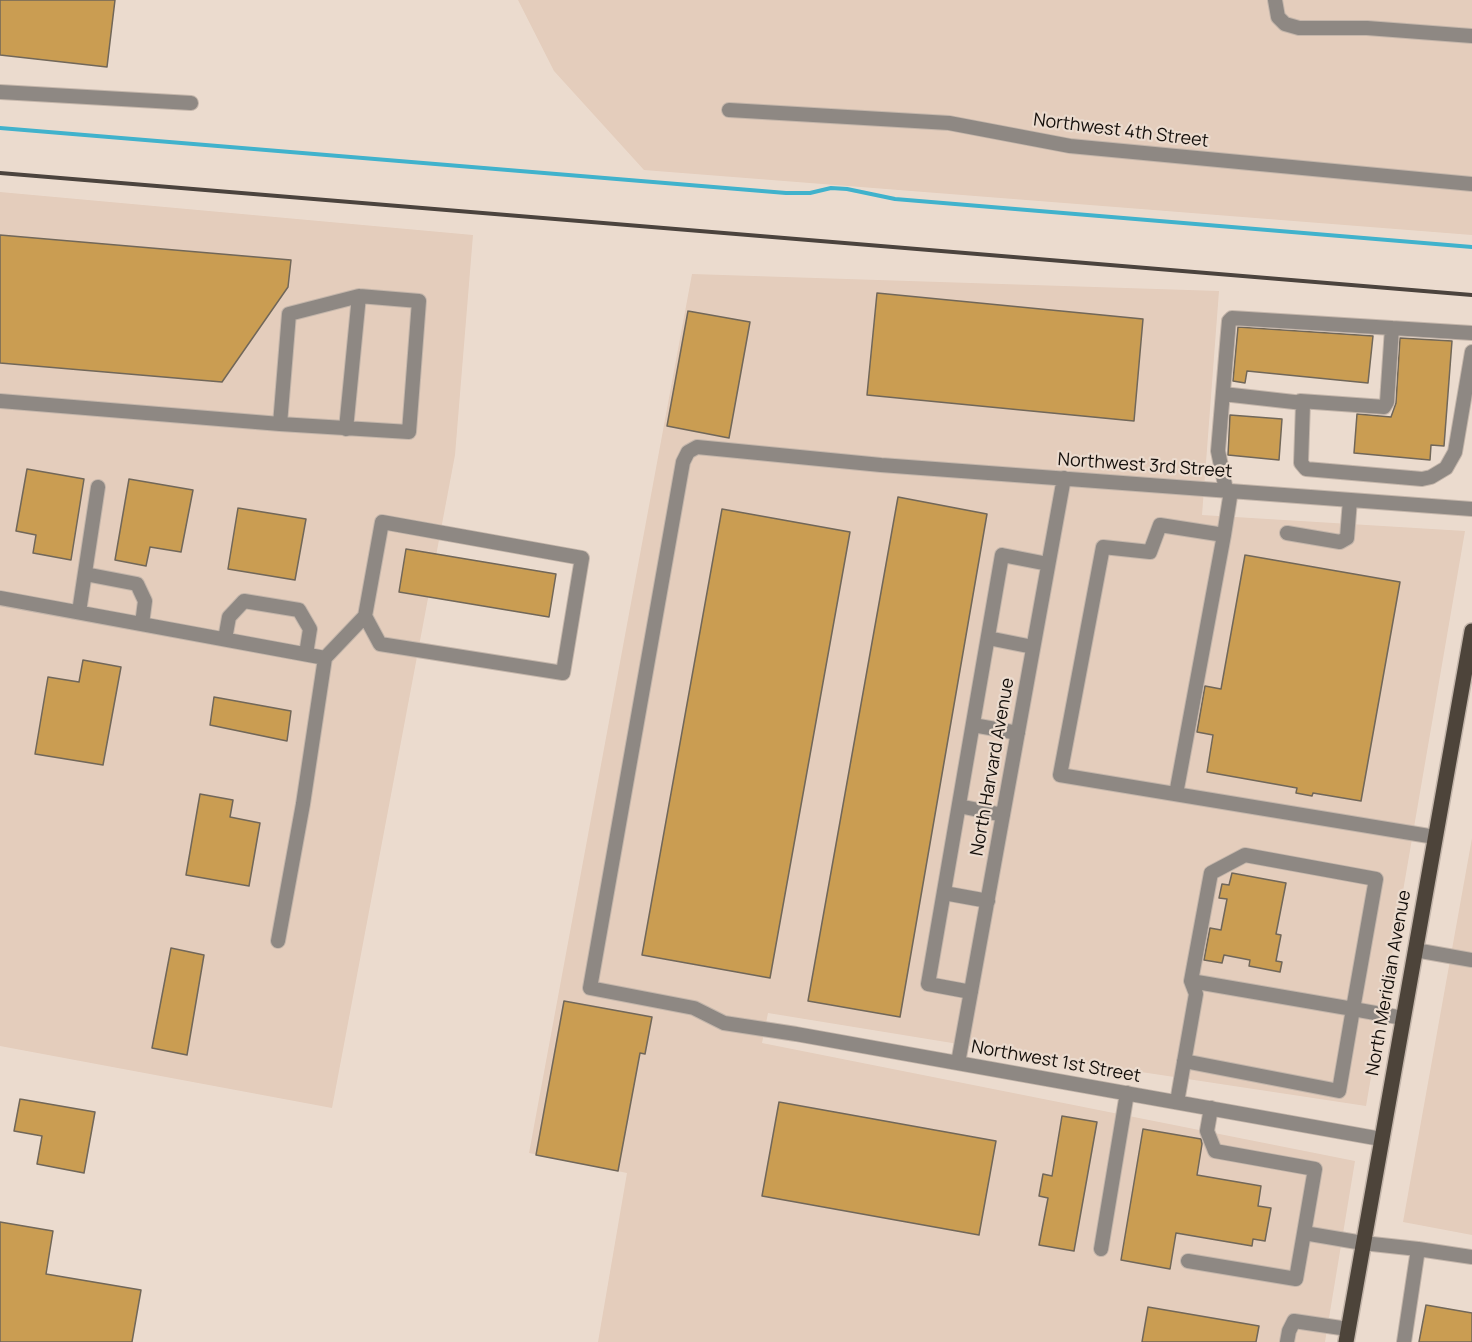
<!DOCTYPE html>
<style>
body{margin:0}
canvas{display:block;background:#ebdbce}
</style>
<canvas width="1472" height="1342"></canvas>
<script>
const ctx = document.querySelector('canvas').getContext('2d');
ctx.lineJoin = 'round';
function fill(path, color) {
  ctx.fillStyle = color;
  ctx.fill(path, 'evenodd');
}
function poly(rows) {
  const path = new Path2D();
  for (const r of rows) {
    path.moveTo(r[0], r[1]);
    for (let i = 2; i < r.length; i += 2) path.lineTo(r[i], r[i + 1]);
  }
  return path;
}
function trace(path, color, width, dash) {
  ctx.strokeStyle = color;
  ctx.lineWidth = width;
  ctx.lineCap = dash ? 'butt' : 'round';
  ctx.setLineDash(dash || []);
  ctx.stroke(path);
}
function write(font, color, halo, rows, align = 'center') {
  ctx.font = font + ' Manrope,sans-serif';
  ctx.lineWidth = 4.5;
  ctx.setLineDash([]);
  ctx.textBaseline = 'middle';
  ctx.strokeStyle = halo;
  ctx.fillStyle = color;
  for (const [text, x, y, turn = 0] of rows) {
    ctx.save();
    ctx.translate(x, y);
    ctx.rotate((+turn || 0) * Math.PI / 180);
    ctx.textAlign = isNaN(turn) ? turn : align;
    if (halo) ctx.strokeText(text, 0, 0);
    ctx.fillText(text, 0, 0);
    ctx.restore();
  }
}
fill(poly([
 [518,0,1472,0,1472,235,644,170,554,71],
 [0,192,473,235,455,455,332,1108,0,1046],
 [692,274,1219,291,1202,515,1465,531,1366,1106,989,1049,768,1013,762,1043,1355,1161,1325,1342,598,1342,627,1173,529,1153],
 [1472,838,1472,1235,1403,1222]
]), '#e4cdbc');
trace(poly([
 [0,128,786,193,810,193,831,188,847,189,895,199,1472,247]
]), '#40b2cc', 4);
const building = poly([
 [0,0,115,0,107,67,0,55,0,0],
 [0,235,291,260,288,287,222,382,0,363,0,235],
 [877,293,1143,319,1134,421,867,395,877,293],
 [688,311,750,322,729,438,667,426,688,311],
 [1238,327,1373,336,1368,383,1247,371,1245,383,1233,381,1238,327],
 [1400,338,1452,341,1444,446,1431,445,1430,460,1354,453,1357,414,1391,417,1396,403,1400,338],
 [1230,415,1282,419,1279,460,1228,455,1230,415],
 [27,469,84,479,71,560,33,553,36,535,16,531,27,469],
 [129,479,193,490,181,552,150,547,146,566,115,560,129,479],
 [898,497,987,514,900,1017,808,1001,898,497],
 [238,508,306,519,295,580,228,569,238,508],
 [722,509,850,532,770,978,642,955,722,509],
 [406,549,556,574,549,617,399,592,406,549],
 [1245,555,1400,582,1361,801,1313,793,1312,796,1296,793,1297,788,1207,772,1213,735,1197,732,1205,686,1221,689,1245,555],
 [83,660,121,667,103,765,35,754,48,677,79,682,83,660],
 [214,697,291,711,287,741,210,725,214,697],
 [200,794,233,800,230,817,260,823,249,886,186,875,200,794],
 [1232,873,1286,883,1276,934,1281,935,1276,961,1282,962,1280,972,1249,966,1250,960,1224,955,1222,963,1204,960,1210,928,1221,930,1227,899,1219,898,1222,884,1229,885,1232,873],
 [171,948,204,955,187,1055,152,1048,171,948],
 [564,1001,652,1017,645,1054,640,1053,618,1171,536,1155,564,1001],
 [20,1099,95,1112,84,1173,37,1164,42,1136,14,1131,20,1099],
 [779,1102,996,1141,979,1235,762,1196,779,1102],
 [1062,1116,1097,1122,1074,1251,1039,1245,1048,1198,1039,1196,1043,1174,1052,1176,1062,1116],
 [1143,1129,1201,1139,1202,1144,1197,1175,1261,1186,1258,1206,1271,1208,1265,1241,1253,1239,1252,1246,1176,1233,1170,1269,1121,1260,1143,1129],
 [0,1222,53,1231,46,1274,141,1290,132,1342,0,1342,0,1222],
 [1426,1305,1472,1313,1472,1342,1419,1342,1426,1305],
 [1148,1307,1259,1326,1256,1342,1142,1342,1148,1307]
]);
fill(building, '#ca9d52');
trace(building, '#716759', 1.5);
const minor = poly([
 [1275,0,1278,17,1285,24,1299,28,1367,28,1472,36],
 [0,92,191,103],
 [729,110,949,123,1070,146,1472,184],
 [1223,394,1303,403,1301,463,1306,469,1422,479,1431,477,1446,468,1455,452,1472,352],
 [0,401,280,424,409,432,419,301,359,296,289,314,280,424],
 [1300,401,1384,407,1387,402,1392,328],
 [346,429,359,296],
 [1226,490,1218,451,1229,321,1232,318,1472,333],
 [1287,533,1340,542,1347,538,1350,500],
 [1224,535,1231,491],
 [85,574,137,584,145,601,142,624],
 [0,598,325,658,303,804,278,941],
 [79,612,98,487],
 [988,638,1033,647],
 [225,639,229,617,244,601,299,610,310,629,306,654],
 [325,658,365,616,382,522,582,558,563,673,380,644,365,616],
 [973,725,1018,733],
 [1176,794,1224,535,1160,525,1150,552,1103,547,1060,775,1435,837],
 [959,806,1003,815],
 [944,893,988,901],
 [1415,950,1472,960],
 [971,992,928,984,1002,555,1048,564],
 [1184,1061,1339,1091,1353,1009,1376,879,1245,855,1211,873,1191,981,1353,1009,1403,1018],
 [958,1063,1064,478],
 [1177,1102,1196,994,1191,981],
 [1211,1108,1207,1131,1215,1151,1315,1169,1304,1233],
 [1381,1139,796,1034,724,1023,694,1008,590,988,683,462,688,452,697,447,881,465,1472,509],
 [1101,1249,1127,1093],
 [1418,1249,1472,1257],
 [1188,1261,1296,1279,1304,1233,1363,1243,1418,1249,1404,1342],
 [1287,1342,1289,1331,1294,1321,1348,1329]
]);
const major = poly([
 [1346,1342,1472,631]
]);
trace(minor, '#c4b6ab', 16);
trace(major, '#c4b6ab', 18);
trace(minor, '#8e8883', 14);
trace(major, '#4d443a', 15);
trace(poly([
 [0,173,1472,295]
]), '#4b433d', 4);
write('18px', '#140f0b', '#ebdbce', [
 ["Northwest 4th Street",1121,131,7],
 ["Northwest 3rd Street",1145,466,4],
 ["North Harvard Avenue",993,767,-80],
 ["North Meridian Avenue",1389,983,-80],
 ["Northwest 1st Street",1056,1062,10]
]);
</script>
